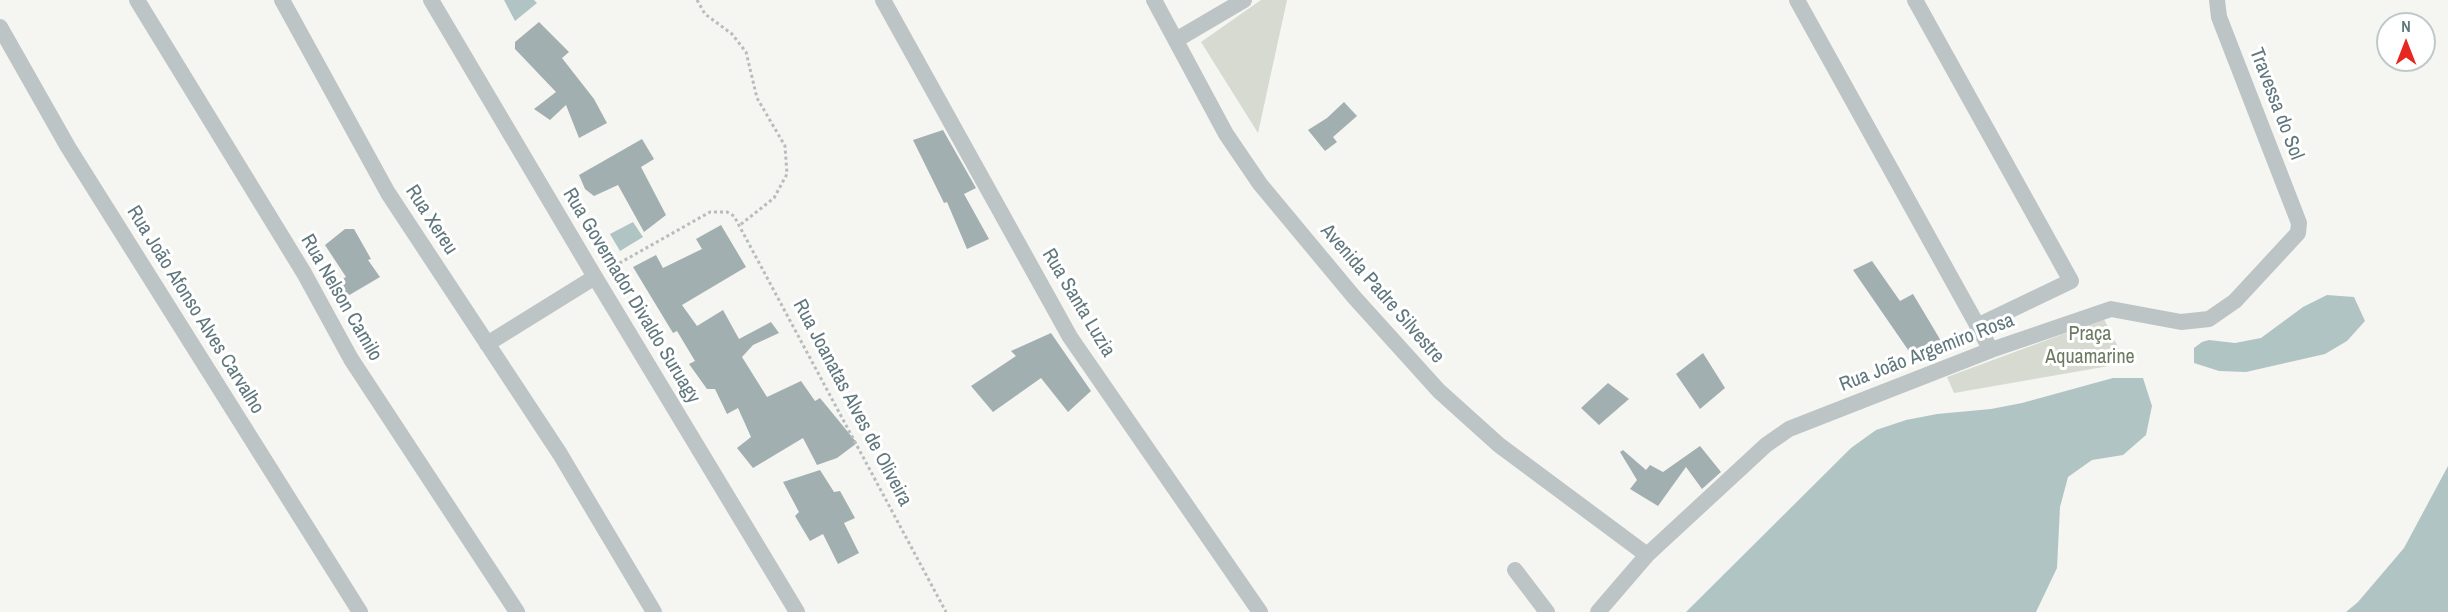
<!DOCTYPE html>
<meta charset="utf-8">
<style>
body{margin:0}
#map{position:relative;width:2448px;height:612px;overflow:hidden;background:#f5f5f1;font-family:"Archivo Narrow",sans-serif}
canvas{display:block}
.north{position:absolute;left:2376px;top:12px;width:60px;height:60px;box-sizing:border-box;background:#fff;border:2px solid #bfc9cb;border-radius:50%;rotate:0deg;font-size:16px;font-weight:700;line-height:24px;text-align:center;color:#5f777d}
.north::after{content:'';display:block;margin:auto;width:21px;height:27px;background:#e72620;clip-path:polygon(50% 0,100% 100%,50% 72%,0 100%)}
</style>
<div id="map">
<canvas width="2448" height="612"></canvas>
<div class="north">N</div>
</div>
<script>
const ctx = document.querySelector('canvas').getContext('2d');
ctx.lineJoin = 'round';
function fill(path, color) {
  ctx.fillStyle = color;
  ctx.fill(path, 'evenodd');
}
function poly(rows) {
  const path = new Path2D();
  for (const r of rows) {
    path.moveTo(r[0], r[1]);
    for (let i = 2; i < r.length; i += 2) path.lineTo(r[i], r[i + 1]);
  }
  return path;
}
function trace(path, color, width, dash) {
  ctx.strokeStyle = color;
  ctx.lineWidth = width;
  ctx.lineCap = dash ? 'butt' : 'round';
  ctx.setLineDash(dash || []);
  ctx.stroke(path);
}
function write(font, color, halo, rows, align = 'center') {
  ctx.font = font + ' "Archivo Narrow",sans-serif';
  ctx.lineWidth = 6;
  ctx.setLineDash([]);
  ctx.textBaseline = 'middle';
  ctx.strokeStyle = halo;
  ctx.fillStyle = color;
  for (const [text, x, y, turn = 0] of rows) {
    ctx.save();
    ctx.translate(x, y);
    ctx.rotate((+turn || 0) * Math.PI / 180);
    ctx.textAlign = isNaN(turn) ? turn : align;
    if (halo) ctx.strokeText(text, 0, 0);
    ctx.fillText(text, 0, 0);
    ctx.restore();
  }
}
fill(poly([
 [1261,0,1287,0,1258,133,1201,42],
 [2104,319,2126,363,1954,393,1947,377]
]), '#d6dad0');
fill(poly([
 [504,0,534,0,537,3,515,21],
 [633,222,643,237,620,251,610,234],
 [2327,295,2354,297,2365,321,2347,341,2325,354,2246,372,2219,371,2194,363,2194,348,2202,342,2209,340,2235,343,2261,338,2303,307],
 [2113,378,2143,378,2152,406,2146,435,2123,455,2092,460,2068,477,2060,507,2057,568,2036,612,1686,612,1851,448,1876,430,1906,420,1937,414,1991,409,2022,403],
 [2448,466,2448,612,2346,612,2358,602,2404,548]
]), '#b1c4c4');
fill(poly([
 [539,22,569,52,562,58,594,99,607,123,579,138,566,105,550,120,534,109,556,92,515,49,515,42],
 [1344,102,1357,116,1333,137,1337,142,1325,151,1308,130,1327,118],
 [943,130,976,188,964,194,989,239,967,249,947,202,944,203,913,140],
 [642,139,654,159,641,167,666,215,644,232,618,185,594,196,585,189,579,175],
 [721,225,746,267,682,305,697,326,723,310,739,339,771,322,779,333,753,345,742,357,767,397,801,381,815,401,820,398,857,443,837,458,817,465,803,438,753,468,737,448,751,437,738,408,727,414,715,389,707,389,689,364,695,361,677,331,673,333,633,267,656,255,663,268,702,249,696,239],
 [345,229,354,229,371,259,368,260,380,277,346,297,337,282,346,277,325,245],
 [1872,261,1900,301,1913,294,1944,346,1915,360,1853,270],
 [1051,333,1091,391,1068,412,1041,378,993,412,971,386,1016,356,1011,351],
 [1703,353,1725,388,1700,409,1676,374],
 [1608,383,1629,399,1599,425,1581,408],
 [1700,446,1721,472,1702,489,1686,467,1658,506,1630,489,1637,480,1620,452,1623,450,1646,470,1650,465,1663,472],
 [820,470,834,492,840,491,855,518,844,523,859,553,838,564,823,534,810,541,795,516,799,512,783,482]
]), '#a2afb1');
trace(poly([
 [697,0,705,14,732,34,746,52,757,98,785,146,787,174,774,198,740,225],
 [609,269,710,212,727,212,734,216,946,612]
]), '#b7bcbd', 3, [3, 3]);
trace(poly([
 [137,0,304,273,351,359,517,612],
 [282,0,388,193,560,454,654,612],
 [431,0,595,277,797,612],
 [883,0,1070,337,1260,612],
 [1154,0,1226,134,1260,184,1354,297,1439,391,1499,445,1647,555],
 [1797,0,1991,350],
 [1915,0,2071,281,1977,326],
 [0,27,68,147,360,612],
 [1176,40,1244,0],
 [487,344,595,277],
 [1515,570,1547,612],
 [1598,612,1647,555,1766,445,1789,429,1991,350,2111,309,2181,322,2209,319,2235,301,2298,233,2299,223,2219,17,2217,0]
]), '#bdc4c6', 16);
write('20px', '#5f777d', '#fff', [
 ["Travessa do Sol",2276,104,69],
 ["Rua Xereu",431,220,57],
 ["Avenida Padre Silvestre",1382,294,49],
 ["Rua Governador Divaldo Suruagy",631,296,59],
 ["Rua Nelson Camilo",341,298,60],
 ["Rua Santa Luzia",1078,303,59],
 ["Rua João Afonso Alves Carvalho",195,310,58],
 ["Rua João Argemiro Rosa",1927,353,-21],
 ["Rua Joanatas Alves de Oliveira",852,403,62]
]);
write('20px', '#6c7a62', '#fff', [
 ["Praça",2090,335],
 ["Aquamarine",2090,358]
]);
</script>
